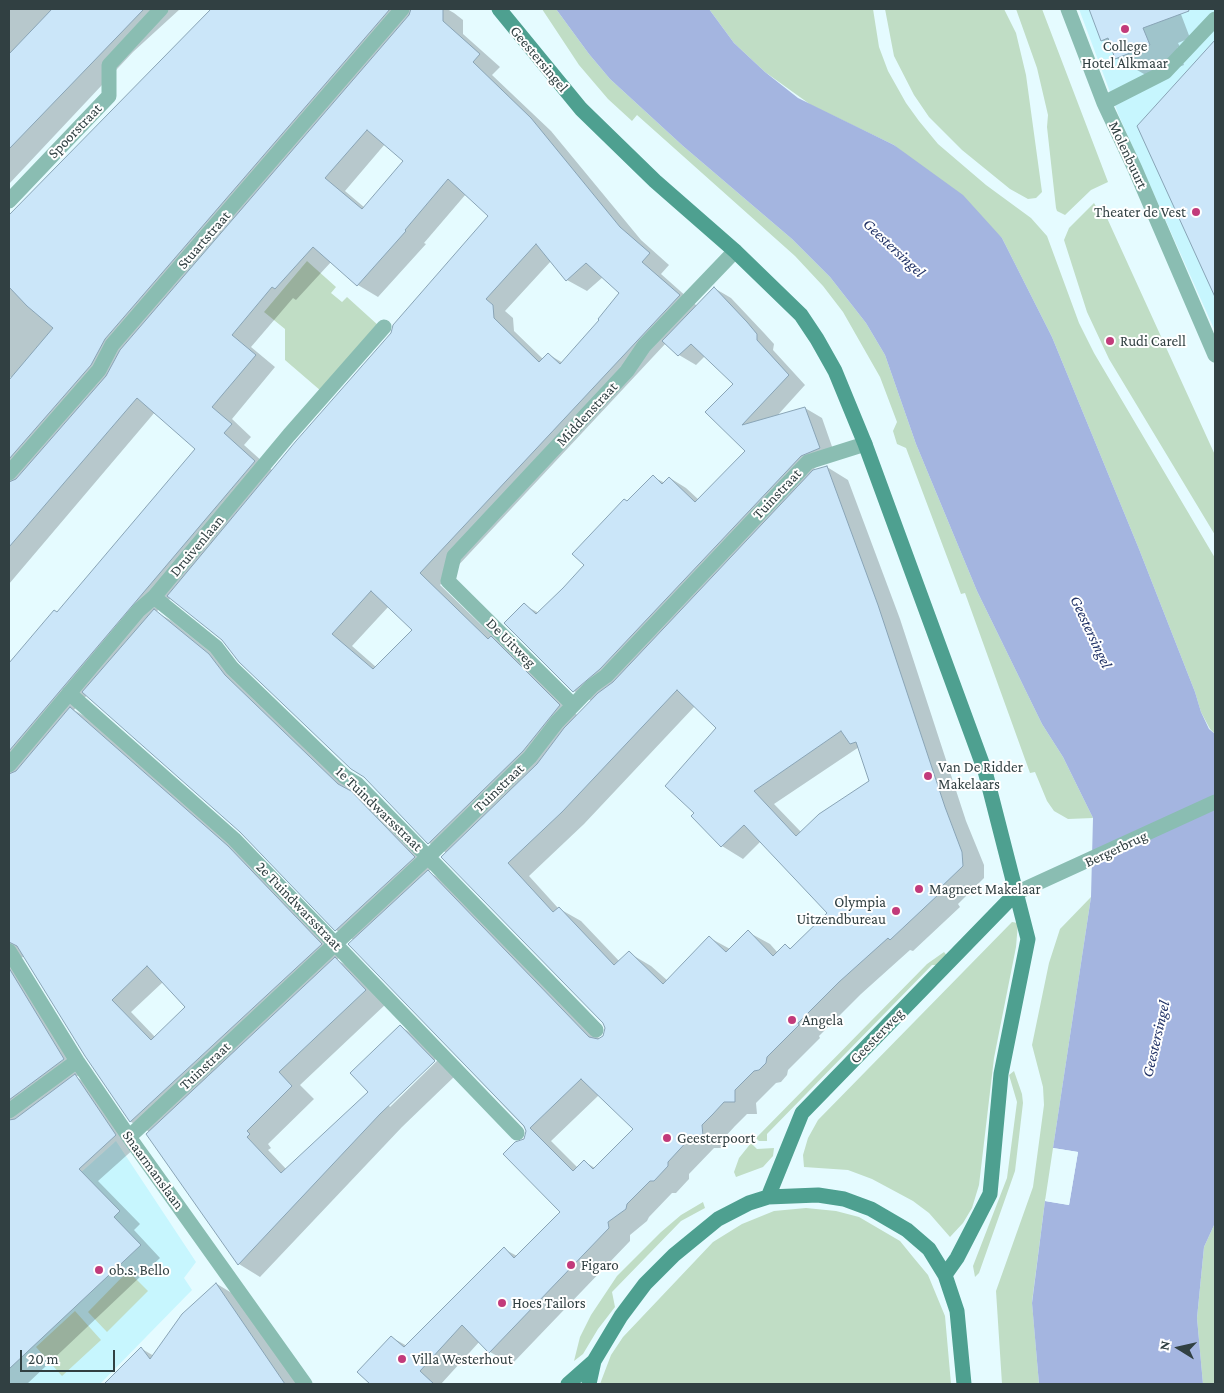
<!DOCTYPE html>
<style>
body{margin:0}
#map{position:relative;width:1224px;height:1393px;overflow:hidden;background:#e5fbff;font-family:"Crimson Pro",serif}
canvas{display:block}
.frame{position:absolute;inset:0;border:10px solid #314042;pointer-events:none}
.north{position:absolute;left:1154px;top:1323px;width:50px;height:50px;-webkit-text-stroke:4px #fff;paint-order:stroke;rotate:280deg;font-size:14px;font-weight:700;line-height:20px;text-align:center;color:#314042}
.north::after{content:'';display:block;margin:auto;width:18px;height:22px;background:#314042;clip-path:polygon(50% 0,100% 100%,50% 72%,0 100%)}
.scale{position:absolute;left:20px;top:1350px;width:95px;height:22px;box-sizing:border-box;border:2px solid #314042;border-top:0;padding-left:6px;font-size:15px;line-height:18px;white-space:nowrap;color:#314042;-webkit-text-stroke:4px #fff;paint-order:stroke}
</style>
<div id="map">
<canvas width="1224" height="1393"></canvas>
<div class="frame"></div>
<div class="north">N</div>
<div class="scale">20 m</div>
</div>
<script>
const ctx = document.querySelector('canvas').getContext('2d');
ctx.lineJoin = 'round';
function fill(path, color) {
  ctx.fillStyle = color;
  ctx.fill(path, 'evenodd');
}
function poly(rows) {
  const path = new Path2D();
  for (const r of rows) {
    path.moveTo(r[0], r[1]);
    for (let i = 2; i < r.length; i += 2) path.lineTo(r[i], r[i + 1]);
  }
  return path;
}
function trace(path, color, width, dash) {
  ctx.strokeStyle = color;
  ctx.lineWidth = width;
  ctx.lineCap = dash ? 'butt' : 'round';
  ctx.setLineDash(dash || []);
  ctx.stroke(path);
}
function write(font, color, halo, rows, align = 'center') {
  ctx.font = font + ' "Crimson Pro",serif';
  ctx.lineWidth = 4;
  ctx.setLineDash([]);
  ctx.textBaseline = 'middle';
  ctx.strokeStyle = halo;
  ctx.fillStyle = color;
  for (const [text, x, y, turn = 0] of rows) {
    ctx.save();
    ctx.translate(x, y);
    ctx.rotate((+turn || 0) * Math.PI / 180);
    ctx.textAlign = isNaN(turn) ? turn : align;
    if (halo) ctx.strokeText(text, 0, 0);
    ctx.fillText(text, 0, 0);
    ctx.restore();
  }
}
fill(poly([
 [1079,9,1215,9,1215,331,1119,116],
 [116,1141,196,1262,184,1278,192,1290,100,1384,9,1384,9,1237]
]), '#c7f6fe');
fill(poly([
 [542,9,556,9,589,54,610,79,683,146,792,239,830,277,866,323,885,355,916,444,977,591,1042,724,1063,757,1093,818,1068,819,1054,811,1047,801,1035,772,1030,773,965,593,961,594,906,448,897,444,893,431,897,422,880,377,843,312,823,286,795,256,637,115,632,121,608,99,579,65],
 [709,9,873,9,879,47,888,71,906,103,919,121,938,144,986,185,1031,218,1047,236,1079,323,1094,353,1215,558,1215,734,1210,729,1201,712,1195,692,1139,549,1052,337,1002,238,894,145,811,105,765,72,734,43],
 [885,9,1004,9,1016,33,1026,75,1042,192,1036,198,1028,199,1010,189,962,150,929,117,914,95,894,56],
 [1016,9,1042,9,1108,182,1091,190,1065,215,1057,211,1056,208,1047,127,1048,115,1037,68],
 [1094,203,1098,210,1102,207,1215,455,1215,535,1109,359,1087,312,1064,240,1069,228],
 [307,261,336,287,331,293,342,302,347,297,379,326,321,391,285,360,285,329,264,312],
 [1091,897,1045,1201,1032,1302,1039,1384,1002,1384,996,1291,1033,1187,1044,1105,1043,1087,1032,1045,1049,963,1060,929],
 [1012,922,1018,923,1016,947,994,1058,979,1185,972,1208,963,1223,950,1237,929,1213,913,1201,872,1179,848,1170,804,1167,803,1155,808,1138,818,1120],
 [944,952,949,958,944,965,932,965,767,1134,767,1141,759,1141,756,1138,927,964],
 [1014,1071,1022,1094,1023,1103,1015,1171,979,1273,975,1277,973,1266,1007,1178,1017,1102,1009,1075],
 [751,1143,757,1149,774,1148,773,1156,763,1167,736,1177,734,1172,739,1158],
 [703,1202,705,1208,681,1221,612,1292,615,1307,598,1329,583,1354,574,1361,580,1337,591,1315,617,1276,661,1232,681,1215],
 [806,1208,836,1211,859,1217,900,1241,913,1257,928,1275,945,1316,951,1384,600,1384,611,1355,623,1337,713,1242,742,1224,774,1211],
 [1215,1223,1215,1384,1203,1384,1197,1318,1204,1247],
 [128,1271,148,1291,107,1332,88,1312],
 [75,1311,101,1340,62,1376,36,1347]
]), '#c0ddc5');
fill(poly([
 [556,9,709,9,734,43,765,72,798,98,894,145,963,195,1002,238,1052,337,1139,549,1195,692,1201,712,1209,729,1215,734,1215,1223,1204,1247,1197,1318,1203,1384,1039,1384,1032,1303,1045,1201,1069,1205,1078,1152,1053,1148,1091,897,1093,818,1063,757,1042,724,977,591,916,444,885,355,866,323,830,277,792,239,683,146,610,79,589,54]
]), '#a4b5e0');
fill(poly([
 [1053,1148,1078,1152,1069,1205,1045,1201,1045,1199,1067,1202,1075,1154,1053,1150]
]), '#e5fbff');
fill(poly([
 [9,9,180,9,133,52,9,184],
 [213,9,447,9,454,13,463,20,463,34,500,67,492,75,551,131,641,240,669,265,661,274,697,306,714,288,731,298,764,333,774,344,773,350,805,385,776,417,805,408,822,418,836,458,818,465,811,472,827,467,848,480,900,619,966,821,984,865,984,878,958,904,960,907,913,951,910,950,861,994,819,1036,820,1038,788,1070,787,1075,781,1082,776,1083,756,1103,757,1114,747,1114,735,1126,724,1138,724,1148,714,1148,689,1174,689,1179,676,1193,672,1193,649,1217,647,1221,630,1235,630,1241,512,1364,490,1352,480,1341,441,1384,372,1384,359,1372,391,1337,407,1346,504,1249,517,1256,562,1212,524,1141,528,1131,350,944,354,940,336,930,241,831,87,695,74,710,91,720,248,859,341,956,337,960,357,971,387,1003,300,1085,314,1099,268,1144,271,1148,268,1150,287,1170,369,1092,401,1027,423,1040,439,1056,388,1105,390,1107,440,1058,456,1075,402,1127,260,1277,239,1264,150,1132,131,1122,86,1055,25,956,21,958,84,1071,76,1077,95,1088,136,1147,98,1181,140,1224,134,1230,160,1258,27,1384,9,1384,9,665,54,611,58,613,197,448,155,412,9,584,9,382,12,378,9,376,9,219],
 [385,144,405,160,365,208,345,191],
 [466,194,490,216,392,334,273,471,244,445,251,437,232,419,275,367,251,347,293,298,296,300,331,262,358,285,378,297,426,244,424,243],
 [551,261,567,280,587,291,603,277,620,292,601,320,563,363,548,354,543,359,514,331,513,318,505,311],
 [666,343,679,355,696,365,705,356,735,384,746,451,699,500,686,488,670,478,665,483,653,477,628,502,586,565,539,613,524,605,574,691,592,701,578,716,511,650,500,643,440,585],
 [172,597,223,639,365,776,429,843,447,853,604,1023,606,1028,604,1037,600,1039,450,884,428,872,432,868,369,803,357,796,244,687,227,665,172,621,156,612],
 [389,606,414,630,376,667,352,646],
 [695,706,717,727,696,813,722,846,743,859,761,841,829,913,792,949,785,945,778,953,770,944,748,932,730,949,710,938,668,981,651,966,629,953,620,962,581,921,558,908,529,876,584,824],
 [859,747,870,782,801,832,774,804],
 [163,982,186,1008,156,1038,131,1012],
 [599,1095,635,1129,595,1168,585,1162,578,1168,551,1141],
 [1090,9,1179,9,1190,38,1178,43,1180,47,1177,48,1184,65,1151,78,1116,58,1111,45,1102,40],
 [1215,42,1215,294,1138,126],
 [217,1284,240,1298,300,1384,105,1384,142,1349,154,1356]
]), '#0003');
const building = poly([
 [52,9,144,9,9,149,9,54,52,9],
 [211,9,390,9,105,339,91,365,9,459,9,380,53,328,27,306,9,287,9,215,211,9],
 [411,9,443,9,443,21,480,54,473,62,531,118,620,227,650,253,642,262,680,295,420,573,488,639,491,636,560,705,523,751,428,844,364,777,351,769,239,662,222,640,167,596,296,441,391,333,393,325,488,216,448,179,405,230,406,231,357,286,313,247,275,289,272,287,232,335,256,355,212,407,232,424,224,433,255,461,9,751,9,663,54,610,57,612,195,449,137,398,9,547,9,482,16,479,106,376,120,350,409,15,411,9],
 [367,130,403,161,362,209,325,178,367,130],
 [536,244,566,281,586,263,619,293,598,319,599,320,560,364,548,353,539,362,494,318,493,305,486,299,536,244],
 [371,591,412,630,373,669,332,634,371,591],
 [1089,9,1188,9,1189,11,1143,28,1150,45,1115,59,1108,38,1101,41,1089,9],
 [1215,40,1215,297,1137,126,1215,40],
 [714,287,747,322,757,334,757,340,789,375,742,425,805,407,820,448,801,456,600,669,573,692,504,623,524,603,536,614,563,588,584,565,572,554,624,499,627,501,653,475,662,484,669,477,695,502,745,451,705,412,733,384,691,344,678,356,662,341,714,287],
 [827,466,878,605,945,807,962,852,963,866,937,891,939,894,890,940,888,938,839,982,798,1023,799,1025,767,1057,766,1063,759,1070,754,1071,735,1090,735,1102,724,1102,713,1114,702,1125,703,1136,691,1137,668,1162,668,1166,654,1181,650,1181,627,1204,626,1209,608,1222,609,1228,489,1353,462,1325,420,1371,434,1384,370,1384,357,1372,391,1336,404,1347,504,1247,514,1258,560,1212,503,1154,515,1142,524,1139,526,1131,524,1126,348,944,428,870,589,1037,598,1039,603,1036,605,1028,603,1023,441,857,537,764,564,728,598,693,613,682,813,470,827,466],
 [677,690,716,728,665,786,694,813,691,816,721,847,744,825,827,913,790,949,785,944,773,956,748,930,726,952,709,936,663,984,629,951,614,965,559,907,553,912,508,863,562,812,677,690],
 [841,731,850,744,856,742,869,781,819,814,796,836,754,791,841,731],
 [581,1079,633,1129,593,1169,584,1160,573,1171,530,1128,581,1079],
 [154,609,209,654,225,675,338,784,351,791,415,857,335,931,240,832,82,692,154,609],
 [70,707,228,846,322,944,130,1122,85,1056,17,946,9,942,9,774,16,771,70,707],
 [147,966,185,1007,151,1040,112,1000,147,966],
 [335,957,366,990,279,1072,292,1086,247,1131,250,1134,247,1137,281,1173,368,1092,350,1073,400,1025,435,1061,380,1114,238,1265,146,1134,335,957],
 [9,968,64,1059,9,1100,9,968],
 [75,1074,116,1135,79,1169,120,1211,114,1217,141,1245,9,1369,9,1120,15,1119,75,1074],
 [216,1283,285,1384,104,1384,141,1347,150,1359,182,1314,216,1283]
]);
fill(building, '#cbe6f9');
trace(building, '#89a4b6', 1);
trace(poly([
 [1068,9,1104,103,1135,169,1215,355],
 [1104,103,1165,72,1215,19],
 [9,201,109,96,109,65,161,9],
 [9,473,99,370,112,345,402,9],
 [154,597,216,647,232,668,345,777,357,784,596,1030],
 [69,693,234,839,517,1133],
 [573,705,448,581,454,556,627,371,644,346,735,251],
 [9,765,139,610,154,597,289,435,384,327],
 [1016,893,1215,802],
 [9,951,77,1061,129,1137,305,1384],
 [9,1111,77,1061],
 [129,1137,428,857,530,757,557,722,592,686,606,676,808,462,865,444]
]), '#8abdb2', 15);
trace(poly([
 [499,9,581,109,655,181,735,251,801,315,817,339,835,371,865,444,985,771,1028,939,1001,1074,990,1194,957,1258,945,1275],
 [768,1197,802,1113,1016,893],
 [568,1384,594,1361],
 [589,1384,594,1361,621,1316,645,1284,674,1255,718,1219,749,1203,768,1197,818,1195,844,1199,871,1209,907,1230,929,1249,945,1275,957,1311,964,1384]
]), '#4ea090', 15);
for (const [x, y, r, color] of [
 [1125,29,5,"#c23b7b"],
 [1196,212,5,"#c23b7b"],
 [1110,341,5,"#c23b7b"],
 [928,776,5,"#c23b7b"],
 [919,889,5,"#c23b7b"],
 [896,911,5,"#c23b7b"],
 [792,1020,5,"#c23b7b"],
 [667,1138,5,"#c23b7b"],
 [571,1265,5,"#c23b7b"],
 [99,1270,5,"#c23b7b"],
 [502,1303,5,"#c23b7b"],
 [402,1359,5,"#c23b7b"]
]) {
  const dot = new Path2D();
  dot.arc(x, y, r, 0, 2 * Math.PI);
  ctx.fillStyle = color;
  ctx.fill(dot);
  trace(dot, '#fff', 2);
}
write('15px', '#314042', '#fff', [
 ["College",1125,46,"center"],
 ["Hotel Alkmaar",1125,63,"center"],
 ["Theater de Vest",1186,212,"right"],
 ["Rudi Carell",1120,341],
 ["Van De Ridder",938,767],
 ["Makelaars",938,784],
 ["Magneet Makelaar",929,889],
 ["Olympia",886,902,"right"],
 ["Uitzendbureau",886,919,"right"],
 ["Angela",802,1020],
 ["Geesterpoort",677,1138],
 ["Figaro",581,1265],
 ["ob.s. Bello",109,1270],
 ["Hoes Tailors",512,1303],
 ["Villa Westerhout",412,1359]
], 'left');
write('15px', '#314042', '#fff', [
 ["Geestersingel",539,59,50],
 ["Spoorstraat",75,131,-46],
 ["Molenbuurt",1128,155,65],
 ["Stuartstraat",204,240,-49],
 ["Middenstraat",587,414,-47],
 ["Tuinstraat",777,494,-47],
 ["Druivenlaan",197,546,-50],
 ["De Uitweg",511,643,45],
 ["Tuinstraat",499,788,-44],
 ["1e Tuindwarsstraat",379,809,44],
 ["Bergerbrug",1116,849,-25],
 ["2e Tuindwarsstraat",299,906,46],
 ["Geesterweg",877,1036,-46],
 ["Tuinstraat",205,1066,-43],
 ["Snaarmanslaan",153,1170,54]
]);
write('italic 16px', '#223367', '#fff', [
 ["Geestersingel",894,248,43],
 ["Geestersingel",1091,632,65],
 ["Geestersingel",1156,1039,-77]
]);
</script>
